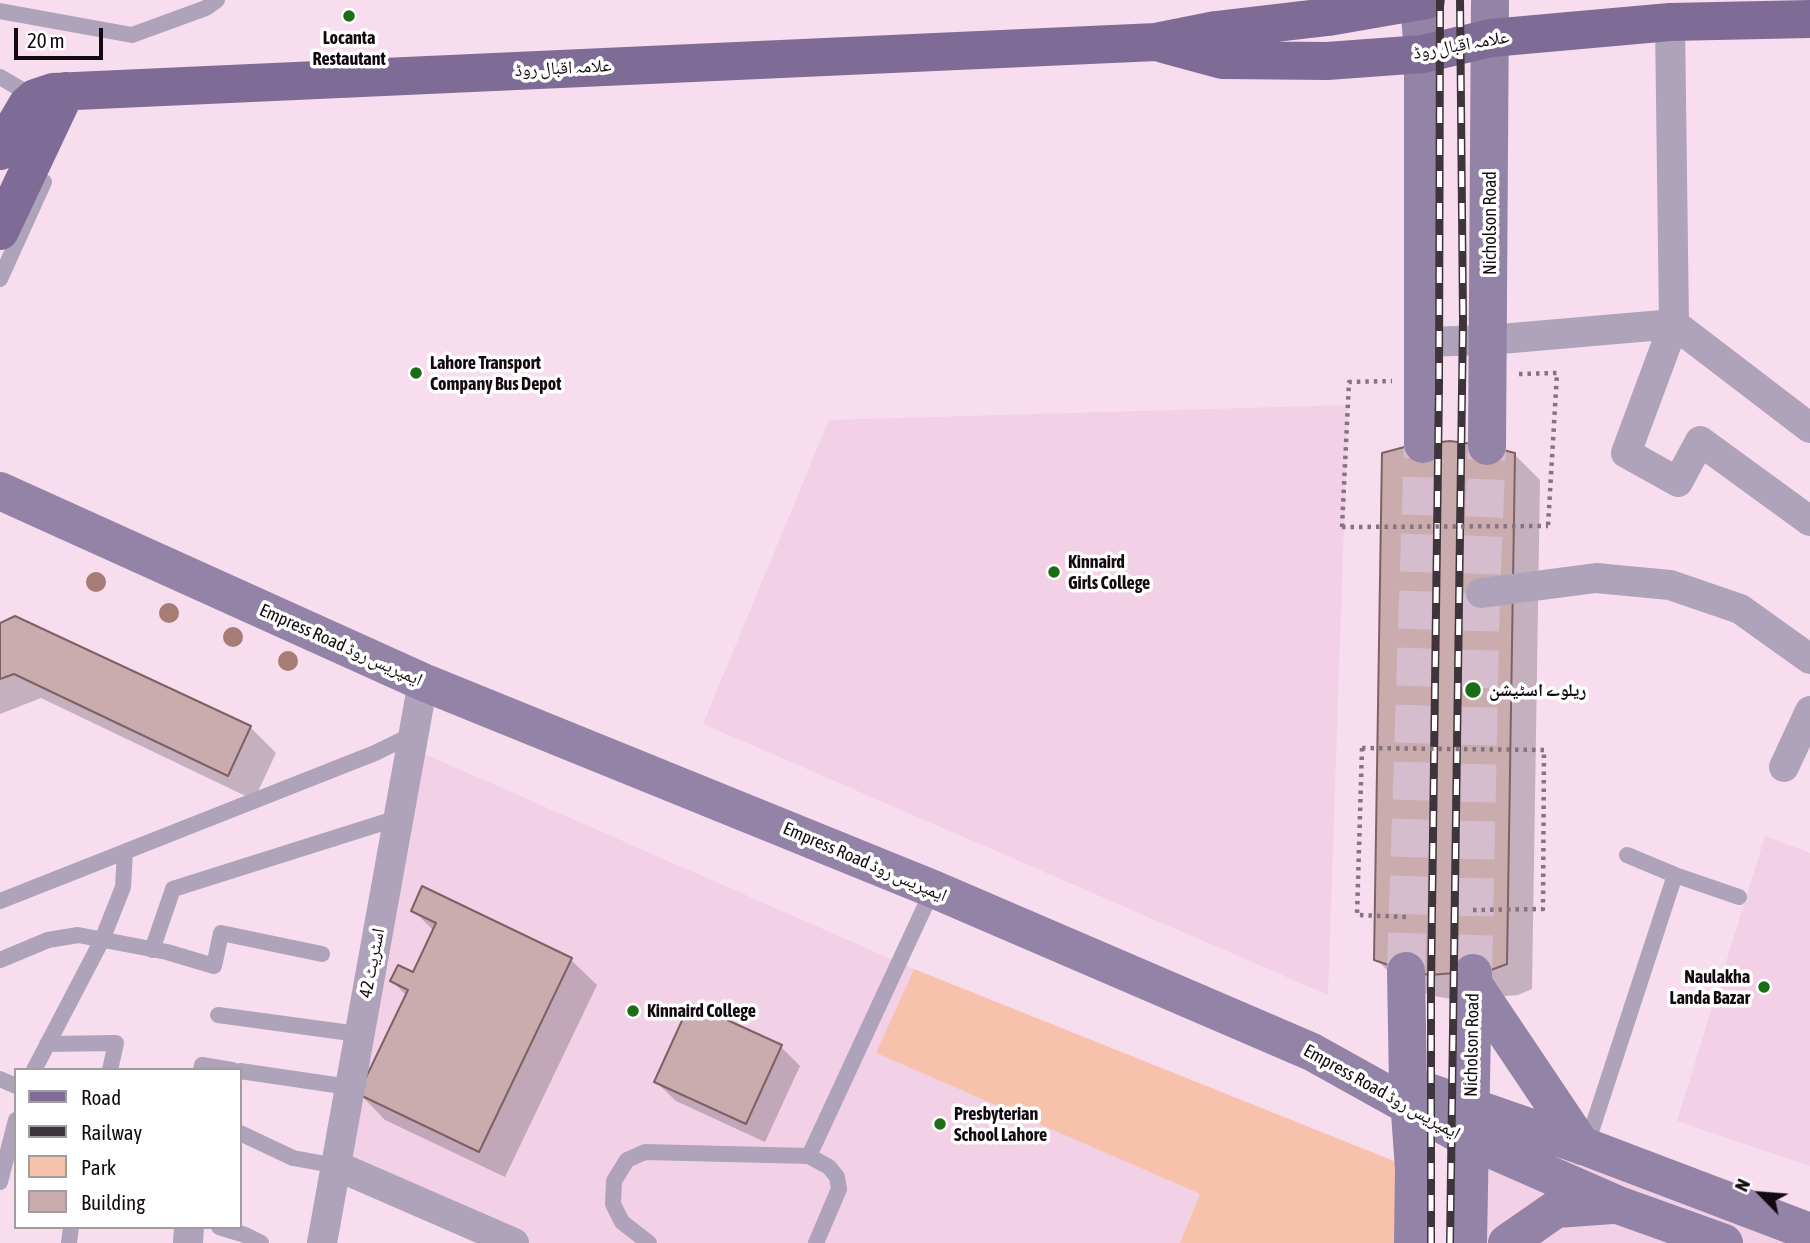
<!DOCTYPE html>
<meta charset="utf-8">
<style>
body{margin:0}
#map{position:relative;width:1810px;height:1243px;overflow:hidden;background:#f7ddee;font-family:"Asap Condensed",sans-serif}
canvas{display:block}
.legend{position:absolute;left:14px;top:1068px;width:228px;height:161px;box-sizing:border-box;background:#fff;border:2px solid #a19d9f;margin:0;padding:9px 12px;list-style:none;font-size:21px;color:#130a10}
.legend li{display:flex;align-items:center;gap:14px;height:35px}
.legend b{width:35px;border:2px solid #a19d9f}
.north{position:absolute;left:1726px;top:1159px;width:70px;height:70px;-webkit-text-stroke:5px #fff;paint-order:stroke;rotate:295deg;font-size:19px;font-weight:700;line-height:28px;text-align:center;color:#130a10}
.north::after{content:'';display:block;margin:auto;width:24px;height:32px;background:#130a10;clip-path:polygon(50% 0,100% 100%,50% 72%,0 100%)}
.scale{position:absolute;left:14px;top:28px;width:89px;height:32px;box-sizing:border-box;border:4px solid #130a10;border-top:0;padding-left:9px;font-size:21px;line-height:24px;white-space:nowrap;color:#130a10;-webkit-text-stroke:5px #fff;paint-order:stroke}
</style>
<div id="map">
<canvas width="1810" height="1243"></canvas>
<ul class="legend">
<li><b style="height:9px;background:#7f6c96"></b>Road</li>
<li><b style="height:9px;background:#40343c"></b>Railway</li>
<li><b style="height:19px;background:#f6c2ac"></b>Park</li>
<li><b style="height:19px;background:#caabae"></b>Building</li>
</ul>
<div class="north">N</div>
<div class="scale">20 m</div>
</div>
<script>
const ctx = document.querySelector('canvas').getContext('2d');
ctx.lineJoin = 'round';
function fill(path, color) {
  ctx.fillStyle = color;
  ctx.fill(path, 'evenodd');
}
function poly(rows) {
  const path = new Path2D();
  for (const r of rows) {
    path.moveTo(r[0], r[1]);
    for (let i = 2; i < r.length; i += 2) path.lineTo(r[i], r[i + 1]);
  }
  return path;
}
function trace(path, color, width, dash) {
  ctx.strokeStyle = color;
  ctx.lineWidth = width;
  ctx.lineCap = dash ? 'butt' : 'round';
  ctx.setLineDash(dash || []);
  ctx.stroke(path);
}
function write(font, color, halo, rows, align = 'center') {
  ctx.font = font + ' "Asap Condensed","Noto Naskh Arabic",sans-serif';
  ctx.lineWidth = 7;
  ctx.setLineDash([]);
  ctx.textBaseline = 'middle';
  ctx.strokeStyle = halo;
  ctx.fillStyle = color;
  for (const [text, x, y, turn = 0] of rows) {
    ctx.save();
    ctx.translate(x, y);
    ctx.rotate((+turn || 0) * Math.PI / 180);
    ctx.textAlign = isNaN(turn) ? turn : align;
    if (halo) ctx.strokeText(text, 0, 0);
    ctx.fillText(text, 0, 0);
    ctx.restore();
  }
}
fill(poly([
 [1348,405,1328,995,703,724,829,420],
 [420,752,914,969,876,1053,1200,1194,1180,1243,524,1243,343,1158],
 [1765,836,1810,853,1810,1166,1677,1121],
 [1471,1106,1810,1243,1468,1243]
]), '#f2d1e7');
fill(poly([
 [914,969,1414,1169,1413,1243,1180,1243,1200,1194,876,1053]
]), '#f6c2ac');
fill(poly([
 [1514,454,1540,480,1532,989,1518,995,1457,1000,1433,996,1402,985,1376,959],
 [0,625,250,727,276,753,254,800,41,698,0,714],
 [413,910,571,960,597,985,505,1177,385,1120,360,1094,407,996,392,981,413,974,434,931],
 [781,1047,800,1066,765,1142,676,1101,656,1082]
]), '#0003');
const building = poly([
 [1450,441,1487,446,1515,453,1507,964,1491,970,1430,975,1406,971,1374,960,1382,453,1412,445,1450,441],
 [15,616,251,726,228,776,14,674,0,679,0,623,15,616],
 [422,886,572,958,479,1152,358,1094,408,990,390,981,398,965,413,972,436,923,411,911,422,886],
 [690,1003,782,1045,746,1124,654,1082,690,1003]
]);
fill(building, '#caabae');
trace(building, '#7d6164', 2);
trace(poly([
 [1406,971,1423,444],
 [1473,973,1481,593,1487,446]
]), '#d5bdcd', 38, [38, 19]);
trace(poly([
 [1519,374,1557,373,1548,526],
 [1342,527,1349,382,1392,381],
 [1362,748,1357,915,1409,917],
 [1473,910,1543,909,1544,750]
]), '#85747f', 4.5, [3.5, 5]);
trace(poly([
 [0,11,132,35,206,8,217,0],
 [0,77,34,97],
 [0,279,44,182],
 [1627,855,1675,875],
 [0,901,375,753,414,734],
 [152,950,173,889,401,817],
 [0,960,48,940,78,935,167,952,214,966,221,933,322,954],
 [218,1015,358,1034],
 [47,1044,116,1043,110,1070],
 [34,1070,102,940,123,887,125,852],
 [201,1070,202,1065,232,1070],
 [240,1071,349,1087],
 [0,1079,16,1086],
 [240,1133,293,1158,337,1166],
 [1586,1147,1675,875,1739,897],
 [809,1156,933,889],
 [0,1182,16,1120],
 [219,1227,245,1235,261,1243],
 [69,1243,71,1227],
 [649,1243,622,1222,613,1204,614,1181,627,1160,645,1152,809,1156,829,1167,837,1177,839,1189,816,1243]
]), '#aea3bb', 16);
trace(poly([
 [1670,22,1674,324,1626,453,1678,482,1700,441,1810,521],
 [1421,342,1489,340,1674,324,1810,428],
 [1481,593,1596,578,1670,585,1740,609,1810,659],
 [1784,767,1810,711],
 [337,1166,514,1243],
 [188,1243,189,1227],
 [322,1243,423,682]
]), '#aea3bb', 30);
trace(poly([
 [1419,1,1423,54,1423,444],
 [1487,446,1490,0],
 [0,491,423,682,933,889,1312,1052,1470,1140,1618,1205,1724,1243],
 [1406,971,1408,1085,1414,1169,1413,1243],
 [1472,982,1582,1146],
 [1408,1085,1586,1147,1810,1232],
 [1468,1243,1473,973],
 [1507,1243,1556,1209,1612,1205]
]), '#9383a6', 38);
trace(poly([
 [1163,44,1222,60,1327,61,1423,54,1491,38,1670,22,1810,19],
 [0,151,27,105,35,98,53,92,1156,42,1216,30,1328,17,1426,0],
 [0,231,66,91]
]), '#7f6c96', 38);
const rail = poly([
 [1431,1243,1431,985,1439,386,1440,0],
 [1450,1243,1463,319,1460,0]
]);
trace(rail, '#40343c', 8);
trace(rail, '#fff', 5, [16]);
trace(poly([
 [1342,527,1548,526],
 [1362,748,1544,750]
]), '#85747f', 4.5, [3.5, 5]);
ctx.fillStyle = '#a67c75';
for (const [x, y] of [
 [96,582],
 [169,613],
 [233,637],
 [288,661]
]) {
  ctx.beginPath();
  ctx.arc(x, y, 10, 0, 2 * Math.PI);
  ctx.fill();
}
for (const [x, y, r, color] of [
 [349,16,7,"#1b6e16"],
 [416,373,7,"#1b6e16"],
 [1054,572,7,"#1b6e16"],
 [1473,690,9,"#1b6e16"],
 [1764,987,7,"#1b6e16"],
 [633,1011,7,"#1b6e16"],
 [940,1124,7,"#1b6e16"]
]) {
  const dot = new Path2D();
  dot.arc(x, y, r, 0, 2 * Math.PI);
  ctx.fillStyle = color;
  ctx.fill(dot);
  trace(dot, '#fff', 2.5);
}
write('bold 18px', '#130a10', '#fff', [
 ["Locanta",349,38,"center"],
 ["Restautant",349,59,"center"],
 ["Lahore Transport",430,363],
 ["Company Bus Depot",430,384],
 ["Kinnaird",1068,562],
 ["Girls College",1068,583],
 ["ریلوے اسٹیشن",1489,690],
 ["Naulakha",1750,977,"right"],
 ["Landa Bazar",1750,998,"right"],
 ["Kinnaird College",647,1011],
 ["Presbyterian",954,1114],
 ["School Lahore",954,1135]
], 'left');
write('18px', '#130a10', '#fff', [
 ["علامہ اقبال روڈ",1461,45,-10],
 ["علامہ اقبال روڈ",563,68,-3],
 ["Nicholson Road",1490,223,-90],
 ["Empress Road ایمپریس روڈ",341,645,24],
 ["Empress Road ایمپریس روڈ",865,862,23],
 ["اسٹریٹ 42",372,963,-79],
 ["Nicholson Road",1472,1045,-89],
 ["Empress Road ایمپریس روڈ",1382,1092,29]
]);
</script>
